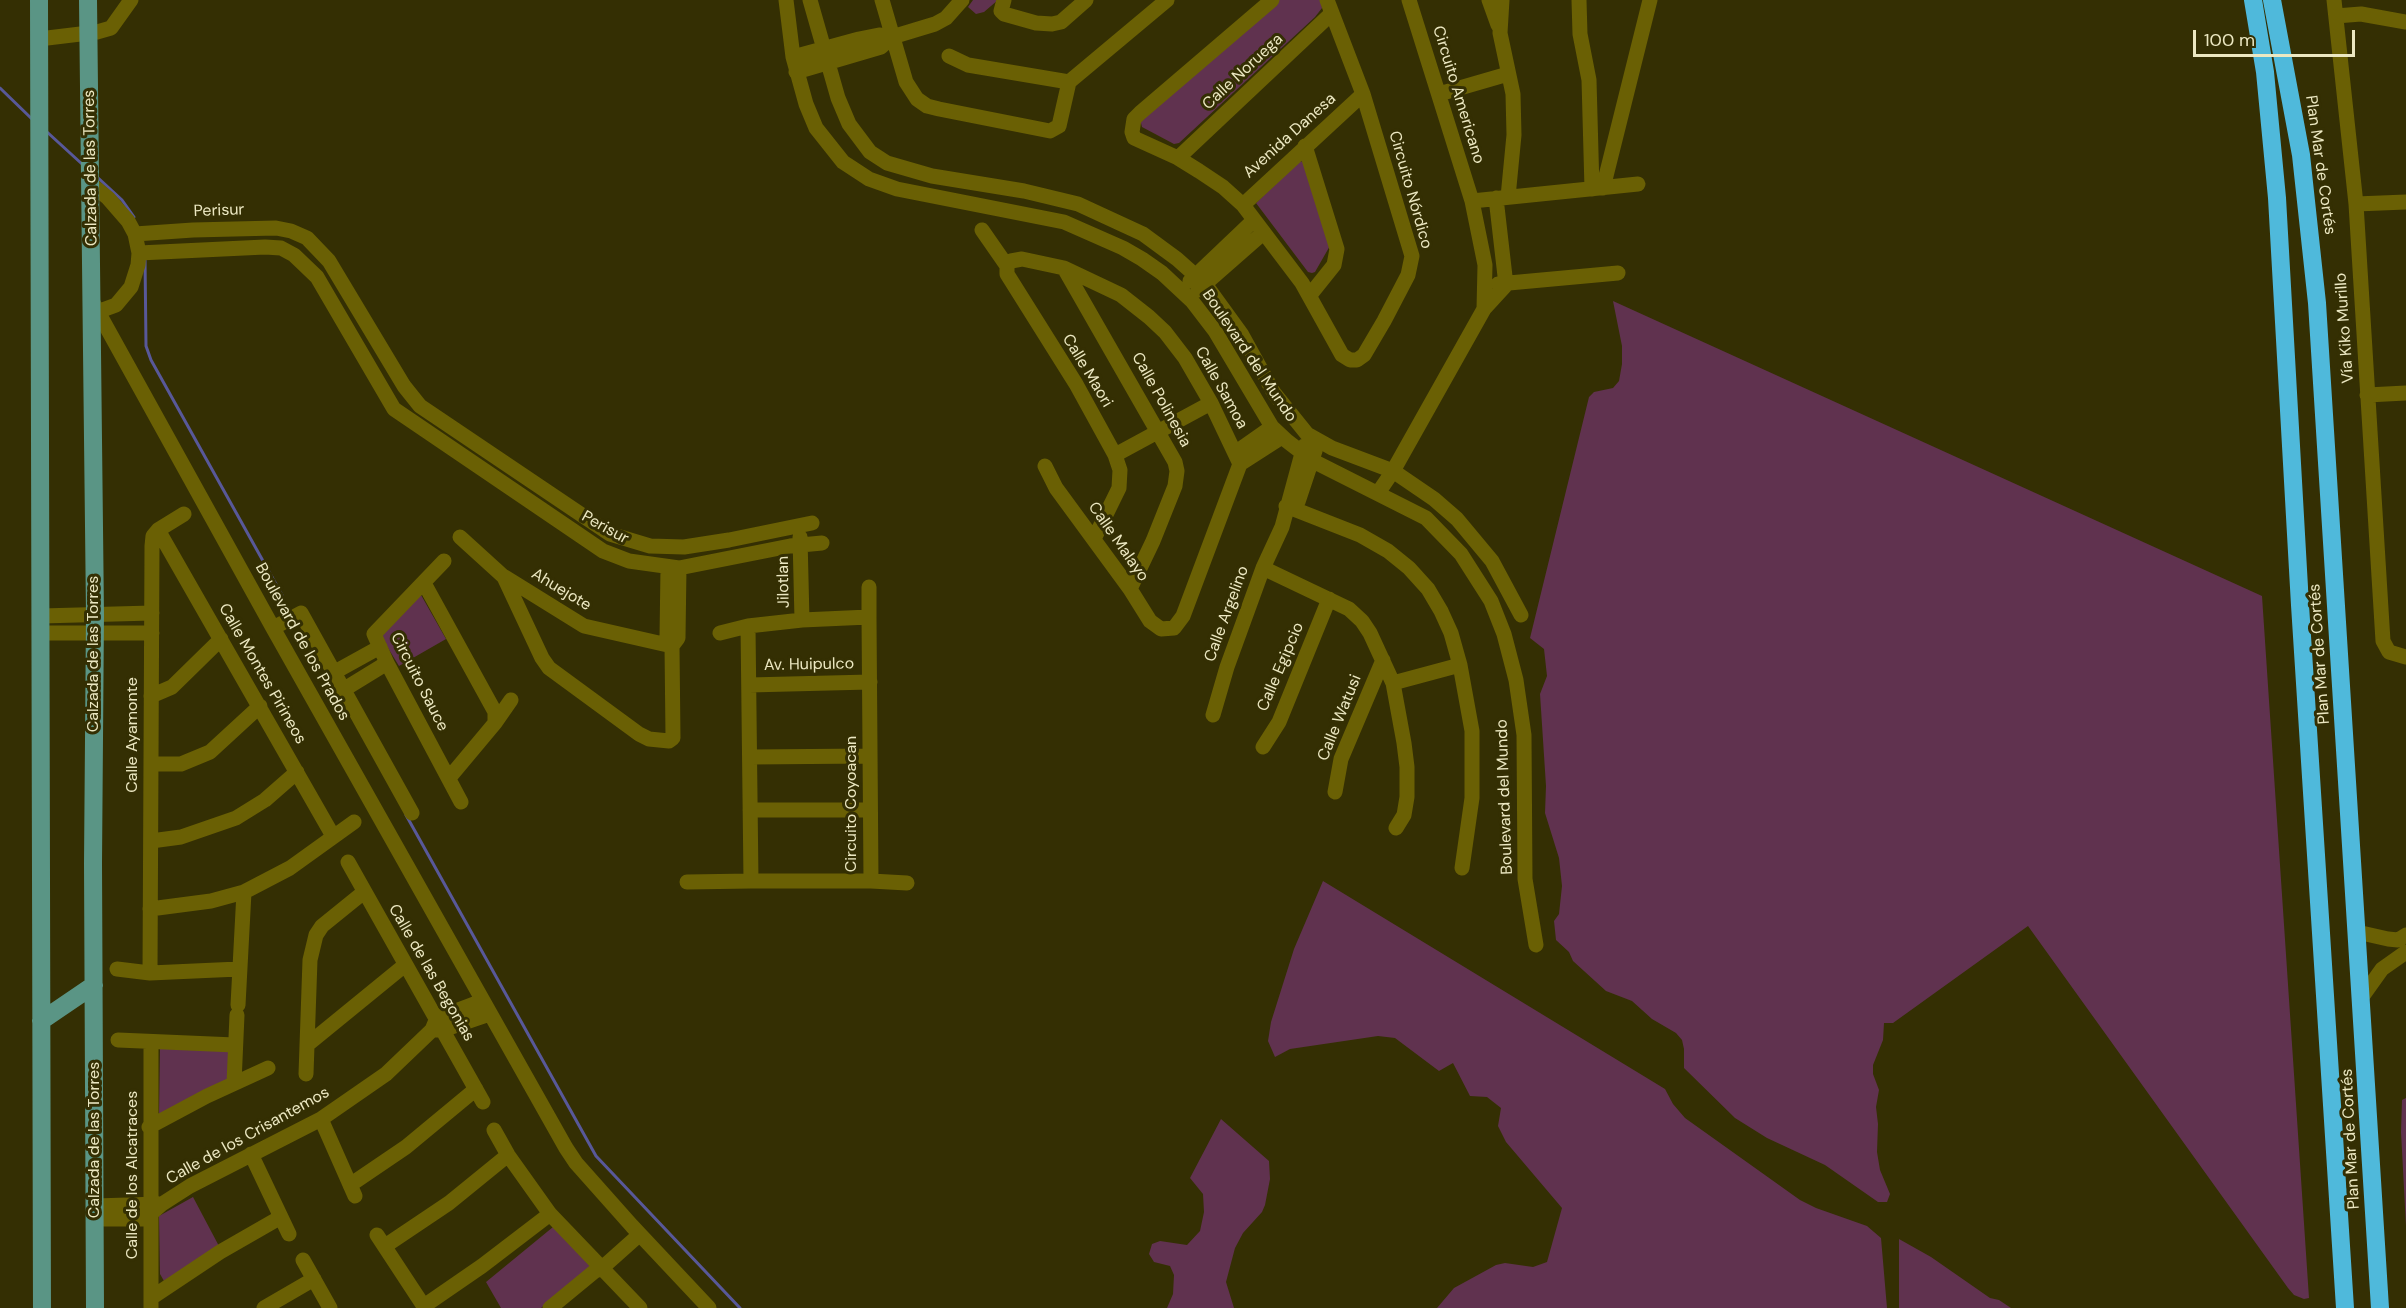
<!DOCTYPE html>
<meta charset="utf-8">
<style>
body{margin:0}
#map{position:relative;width:2406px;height:1308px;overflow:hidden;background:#342f03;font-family:"DM Sans",sans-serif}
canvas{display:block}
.scale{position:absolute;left:2193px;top:30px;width:162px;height:27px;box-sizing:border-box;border:3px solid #ece8c2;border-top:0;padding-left:8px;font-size:18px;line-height:21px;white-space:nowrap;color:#ece8c2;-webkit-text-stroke:4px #342f03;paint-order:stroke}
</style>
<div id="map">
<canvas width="2406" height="1308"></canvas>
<div class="scale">100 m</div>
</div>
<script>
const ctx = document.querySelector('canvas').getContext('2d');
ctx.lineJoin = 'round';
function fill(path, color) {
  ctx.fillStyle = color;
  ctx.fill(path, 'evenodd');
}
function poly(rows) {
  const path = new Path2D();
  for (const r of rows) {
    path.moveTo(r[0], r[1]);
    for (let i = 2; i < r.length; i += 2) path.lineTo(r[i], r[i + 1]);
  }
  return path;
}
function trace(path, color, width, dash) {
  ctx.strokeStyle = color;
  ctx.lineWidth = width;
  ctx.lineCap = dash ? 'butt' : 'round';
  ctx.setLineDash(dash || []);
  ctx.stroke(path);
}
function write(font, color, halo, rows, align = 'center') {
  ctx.font = font + ' "DM Sans",sans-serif';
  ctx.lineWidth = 6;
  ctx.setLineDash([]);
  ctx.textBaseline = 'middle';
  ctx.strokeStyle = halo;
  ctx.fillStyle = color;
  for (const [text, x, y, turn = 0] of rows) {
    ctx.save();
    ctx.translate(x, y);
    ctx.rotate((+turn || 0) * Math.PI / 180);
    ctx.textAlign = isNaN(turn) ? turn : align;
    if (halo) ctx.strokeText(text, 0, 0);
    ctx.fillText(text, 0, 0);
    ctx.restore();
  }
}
fill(poly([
 [973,0,998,0,984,12,976,14,968,7],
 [1277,0,1321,0,1322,8,1315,17,1179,143,1174,144,1142,127,1140,119],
 [1299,161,1305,162,1331,244,1315,272,1312,273,1308,272,1256,203],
 [1613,301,2262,596,2309,1298,2304,1299,2294,1295,2288,1288,2028,926,1893,1023,1884,1023,1883,1040,1873,1065,1873,1074,1879,1090,1876,1107,1878,1124,1877,1152,1880,1170,1890,1194,1887,1202,1878,1202,1825,1165,1767,1138,1735,1118,1684,1068,1684,1049,1682,1040,1676,1033,1652,1019,1632,1001,1606,991,1573,961,1569,952,1556,940,1554,921,1559,914,1562,886,1559,858,1545,813,1546,786,1540,694,1547,676,1544,649,1530,638,1589,397,1594,392,1613,388,1619,381,1622,364,1622,346],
 [421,595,446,639,399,666,380,635],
 [1323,881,1665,1089,1673,1104,1685,1118,1800,1200,1816,1208,1867,1226,1881,1238,1887,1308,1437,1308,1454,1288,1496,1265,1505,1263,1533,1267,1547,1262,1562,1208,1506,1142,1498,1126,1501,1108,1487,1097,1470,1096,1453,1063,1439,1071,1395,1038,1378,1036,1290,1049,1275,1057,1268,1041,1271,1022,1294,949],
 [160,1048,232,1051,232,1078,159,1115],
 [2406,1098,2406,1226,2401,1132,2402,1100],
 [1221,1119,1269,1161,1270,1179,1265,1205,1262,1212,1243,1233,1235,1248,1226,1282,1234,1308,1167,1308,1173,1294,1174,1275,1170,1266,1154,1262,1149,1254,1152,1244,1160,1241,1187,1245,1200,1231,1204,1212,1203,1194,1190,1178],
 [193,1197,220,1248,164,1281,160,1274,159,1216],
 [553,1227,592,1266,541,1308,501,1308,486,1282],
 [1899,1239,1931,1257,1990,1298,1999,1300,2011,1308,1899,1308]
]), '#60324f');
trace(poly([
 [0,88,33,120],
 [47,132,82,164],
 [96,176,122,200,134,217],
 [145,258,146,346,151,360,282,595],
 [406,815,596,1156,740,1308]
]), '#585899', 3);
trace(poly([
 [786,0,793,57,806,104,816,128,843,162,869,179,897,189,1064,222,1123,248,1142,259,1162,273,1192,301,1215,331,1272,427,1287,441,1313,461,1426,518,1461,554,1491,601,1504,634,1516,680,1524,735,1525,879,1536,945],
 [810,0,838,98,849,124,870,152,887,163,932,176,1024,191,1078,204,1143,234,1177,259,1205,284,1242,335,1274,393,1307,434,1332,448,1393,471,1434,499,1457,519,1492,561,1521,615],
 [882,0,906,82,917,99,927,106,939,109,1050,131,1059,126,1069,82,1167,0],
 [1004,0,1001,11,1004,14,1036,23,1052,24,1061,22,1086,0],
 [1272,0,1140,113,1134,119,1132,132,1134,138,1178,158,1199,171,1223,187,1243,205,1302,283,1342,355,1350,360,1357,360,1364,355,1384,321,1408,275,1412,256,1363,94,1327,0],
 [1409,0,1472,201,1485,265,1484,309],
 [1489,0,1498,25],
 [1502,0,1500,33,1513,94,1514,135,1508,197],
 [1579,0,1580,34,1589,80,1592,189],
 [2334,0,2356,204,2383,641,2389,652,2406,657],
 [2336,16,2361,14,2406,22],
 [39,39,97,32,111,28,131,0],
 [949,56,968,65,1069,82],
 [793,57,859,39,879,35,892,37,935,24,946,18,962,0],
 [796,72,881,47,892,37],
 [1439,94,1508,74],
 [1305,146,1337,249,1334,265,1310,295],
 [1178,158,1332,13],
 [91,184,108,198,128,221,135,234,139,253,138,265,131,287,116,305,97,312],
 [1603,188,1650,0],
 [1496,198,1506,285],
 [1472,201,1638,184],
 [2356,204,2406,202],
 [1243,205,1363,94],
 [982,230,1007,266,1007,274,1076,384,1115,455,1120,470,1119,488,1094,539],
 [135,234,193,230,276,228,291,231,307,238,329,261,404,386,420,406,610,534,650,546,684,547,729,540,812,523],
 [139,253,265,247,281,248,294,255,317,277,394,409,603,551,629,561,679,568,790,546,822,543],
 [1007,266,1011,261,1022,259,1064,268,1121,295,1149,317,1165,332,1185,358,1211,403,1240,464,1183,616,1174,628,1161,629,1150,621,1130,589,1056,488,1045,466],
 [1064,268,1175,462,1177,471,1175,486,1153,541,1130,589],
 [1190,281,1253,221],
 [1498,284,1618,273],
 [1198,290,1263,233],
 [92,301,273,628,566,1148,576,1163,632,1226,709,1308],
 [2367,395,2406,393],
 [1235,453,1272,427],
 [1115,455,1211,403],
 [1240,464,1282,437],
 [1378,493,1393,471,1484,309,1506,285],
 [1298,502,1315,451],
 [1286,506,1360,535,1388,551,1409,568,1428,589,1441,611,1451,633,1460,665,1472,731,1472,798,1462,868],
 [158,530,333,836],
 [460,537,504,577,542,658,549,668,639,734,649,739,669,741,673,738,672,646,667,637,668,567],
 [800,537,802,620],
 [444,561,374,634,387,663,461,802],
 [1263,568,1349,609,1362,621,1370,633,1393,683,1404,743,1407,767,1407,797,1404,815,1396,828],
 [505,577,584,626,672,646],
 [424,583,495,712,495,723],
 [869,587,869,617],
 [41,616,152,613],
 [869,617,871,881,751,881,748,626,802,620,869,617],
 [273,628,301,613,412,813],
 [41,633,152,633],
 [720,633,748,626],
 [672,646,678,638,679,568],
 [333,673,380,647],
 [1393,683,1460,665],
 [749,685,870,682],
 [343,690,387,663],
 [151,696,172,687,221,639],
 [1213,715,1227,667,1263,568,1282,527,1304,446],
 [1263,747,1279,722,1329,599],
 [750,757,870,756],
 [151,764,181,764,210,752,260,706],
 [449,778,495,723,511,700],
 [1335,792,1341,759,1383,660],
 [750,810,870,810],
 [151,841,181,837,236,818,265,800,297,772],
 [348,862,483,1102],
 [871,881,907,883],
 [687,882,751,881],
 [150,909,211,901,244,892,290,868,354,822],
 [2357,932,2388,939,2398,940,2406,935],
 [117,969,150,973,239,969],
 [150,973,152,546,153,536,158,530,184,514],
 [2362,997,2382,969,2406,952],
 [238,1005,244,892],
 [435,1030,443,1030,490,1014],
 [118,1040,235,1045],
 [151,1042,151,1308],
 [307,1045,405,965],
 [306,1074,310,960,316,935,322,926,364,892],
 [234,1083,237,1015],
 [321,1119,355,1196],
 [149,1127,207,1096,268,1068],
 [494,1130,508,1155,550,1214,640,1308],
 [251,1154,289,1234],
 [350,1185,406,1147,476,1089],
 [95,1206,159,1204],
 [95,1219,145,1219,162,1204,190,1186,321,1119,386,1074,432,1030,437,1018,482,1001],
 [377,1235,425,1308],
 [385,1246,449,1203,508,1155],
 [303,1260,330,1308],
 [151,1298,220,1252,281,1217],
 [424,1306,482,1266,550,1214],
 [264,1308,314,1279],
 [550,1308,595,1271,602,1268,639,1235]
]), '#6a6004', 15);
trace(poly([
 [39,0,42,1308],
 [88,0,95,614,93,863,95,1308],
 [41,1021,94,985]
]), '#5a9585', 18);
trace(poly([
 [2253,0,2265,72,2277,198,2300,605,2345,1308],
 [2272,0,2301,155,2317,303,2380,1308]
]), '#4fb9db', 18);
write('16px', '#ece8c2', '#342f03', [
 ["Calle Noruega",1243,72,-43],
 ["Circuito Americano",1458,95,73],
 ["Avenida Danesa",1290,136,-42],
 ["Plan Mar de Cortés",2320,165,82],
 ["Calzada de las Torres",91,168,-91],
 ["Circuito Nórdico",1410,190,74],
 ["Perisur",219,211,-2],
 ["Vía Kiko Murillo",2345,328,-94],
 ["Boulevard del Mundo",1249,356,56],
 ["Calle Maori",1087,371,59],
 ["Calle Samoa",1221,388,61],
 ["Calle Polinesia",1161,400,61],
 ["Perisur",605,528,29],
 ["Calle Malayo",1118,542,55],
 ["Jilotlan",784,582,-91],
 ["Ahuejote",561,590,31],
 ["Calle Argelino",1227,614,-70],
 ["Boulevard de los Prados",302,642,61],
 ["Calzada de las Torres",94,654,-90],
 ["Plan Mar de Cortés",2320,654,-94],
 ["Av. Huipulco",809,665,-1],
 ["Calle Egipcio",1281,667,-67],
 ["Calle Montes Pirineos",262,674,60],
 ["Circuito Sauce",419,682,63],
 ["Calle Watusi",1340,718,-68],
 ["Calle Ayamonte",133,735,-90],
 ["Boulevard del Mundo",1505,797,-92],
 ["Circuito Coyoacan",852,804,-90],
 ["Calle de las Begonias",431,973,60],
 ["Calle de los Crisantemos",248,1136,-29],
 ["Plan Mar de Cortés",2351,1139,-93],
 ["Calzada de las Torres",95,1140,-90],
 ["Calle de los Alcatraces",133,1175,-90]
]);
</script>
